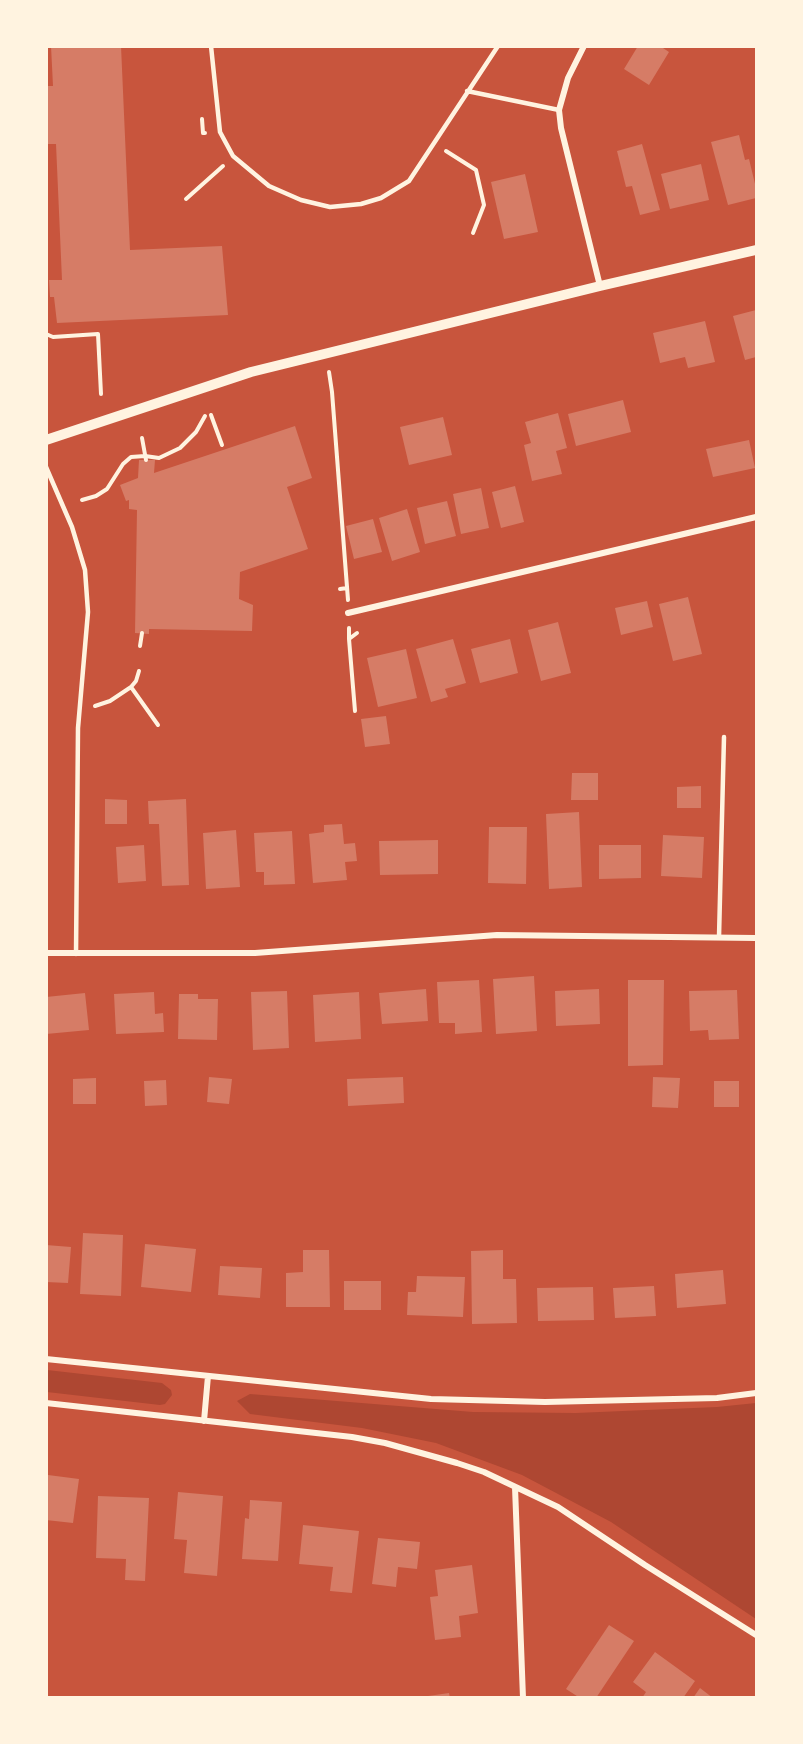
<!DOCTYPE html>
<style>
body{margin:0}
#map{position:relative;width:803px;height:1744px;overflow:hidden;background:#c8553d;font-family:"PT Sans Narrow",sans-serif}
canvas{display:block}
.frame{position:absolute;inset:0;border:48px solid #fff3e0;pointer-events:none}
</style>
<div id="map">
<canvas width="803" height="1744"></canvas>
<div class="frame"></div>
</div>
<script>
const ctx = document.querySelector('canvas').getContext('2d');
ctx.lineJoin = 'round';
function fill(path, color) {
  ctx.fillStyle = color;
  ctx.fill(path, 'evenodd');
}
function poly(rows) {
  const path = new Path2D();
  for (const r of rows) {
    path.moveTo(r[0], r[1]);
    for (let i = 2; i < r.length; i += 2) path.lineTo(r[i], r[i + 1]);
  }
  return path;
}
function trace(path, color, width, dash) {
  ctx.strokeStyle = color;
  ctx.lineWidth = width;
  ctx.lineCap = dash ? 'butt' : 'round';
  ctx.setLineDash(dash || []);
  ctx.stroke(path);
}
fill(poly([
 [47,1370,162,1383,171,1390,172,1395,165,1404,160,1405,47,1392],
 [250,1394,473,1412,576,1413,717,1407,756,1403,756,1619,611,1522,522,1475,436,1443,362,1428,250,1414,237,1401]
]), '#ae4732');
fill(poly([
 [51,46,121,46,130,250,222,246,228,315,57,323,54,297,50,297,49,280,62,280,56,144,46,144,46,86,53,86],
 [638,46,660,46,669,52,649,85,624,69],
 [739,135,745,160,749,159,756,188,756,198,728,205,711,142],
 [642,144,660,210,640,215,632,186,626,187,617,151],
 [701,164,709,200,670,209,661,174],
 [525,174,538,232,504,239,491,182],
 [756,310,756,357,745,360,733,316],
 [705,321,715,362,688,368,685,357,660,363,653,333],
 [623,400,631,432,576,446,568,414],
 [558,413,567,448,556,451,562,474,532,481,524,445,531,443,525,422],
 [443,417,452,455,409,465,400,427],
 [295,426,312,478,287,487,308,549,240,572,239,599,253,605,252,631,149,629,149,634,135,633,137,510,129,509,129,500,126,501,120,485,138,478,139,460,155,460,154,473],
 [749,440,755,468,713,477,706,449],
 [515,486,524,522,501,528,492,492],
 [481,488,489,528,461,534,453,494],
 [447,501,456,536,425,544,417,508],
 [407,509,420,552,392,561,379,518],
 [373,519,382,552,354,559,346,526],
 [688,597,702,654,673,661,659,604],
 [647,601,653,627,621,635,615,608],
 [558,622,571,673,541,681,528,630],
 [453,639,466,683,445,689,448,697,431,702,416,649],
 [510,639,518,673,480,683,471,649],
 [406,649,417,698,378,707,367,658],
 [386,716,390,744,365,747,361,719],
 [572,773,598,773,598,800,571,800],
 [701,786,701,808,677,808,677,787],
 [105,799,127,800,127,824,105,824],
 [186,799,189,885,162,886,159,824,149,824,148,801],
 [579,812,582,887,549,889,546,814],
 [342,824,344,844,355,843,357,861,345,862,347,880,313,883,309,834,324,832,324,825],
 [489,827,527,827,526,884,488,883],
 [236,830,240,887,206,889,203,833],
 [292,831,295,884,264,885,264,872,256,872,254,833],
 [663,835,704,837,702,878,661,876],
 [438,840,438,874,380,875,379,841],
 [144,845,146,881,118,883,116,847],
 [599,845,641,845,641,878,599,879],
 [534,976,537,1031,496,1034,493,979],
 [479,980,482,1032,455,1034,455,1023,439,1023,437,982],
 [628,980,664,980,663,1065,628,1066],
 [426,989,428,1021,382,1024,379,993],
 [599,989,600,1024,556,1026,555,991],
 [737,990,739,1039,709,1040,708,1030,690,1031,689,991],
 [287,991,289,1048,253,1050,251,992],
 [154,992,155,1014,163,1013,164,1032,116,1034,114,994],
 [359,992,361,1039,315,1042,313,995],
 [85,993,89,1030,46,1034,46,997],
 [179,994,198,994,198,999,218,999,217,1040,178,1039],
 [209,1077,232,1079,229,1104,207,1102],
 [403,1077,404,1103,348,1106,347,1079],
 [653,1077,680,1078,678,1108,652,1107],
 [96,1078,96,1104,73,1104,73,1079],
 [166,1080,167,1105,145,1106,144,1081],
 [714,1081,739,1081,739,1107,714,1107],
 [83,1233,123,1235,121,1296,80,1294],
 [145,1244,196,1249,191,1292,141,1287],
 [46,1245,71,1247,68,1283,46,1282],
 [303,1250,329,1250,330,1307,286,1307,286,1273,303,1272],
 [503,1250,503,1279,516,1279,517,1323,472,1324,471,1251],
 [220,1266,262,1268,260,1298,218,1295],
 [723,1270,726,1304,677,1308,675,1274],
 [417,1276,465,1277,463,1317,407,1315,408,1292,416,1292],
 [344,1281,381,1281,381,1310,344,1310],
 [654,1286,656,1316,615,1318,613,1288],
 [593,1287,594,1320,538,1321,537,1288],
 [48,1475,79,1479,73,1523,46,1520],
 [178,1492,223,1496,217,1576,184,1573,187,1540,174,1539],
 [98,1496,149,1498,145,1581,125,1580,126,1559,96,1558],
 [250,1500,282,1502,278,1561,242,1559,245,1518,249,1519],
 [303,1525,359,1531,352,1593,330,1591,333,1567,299,1564],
 [378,1538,420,1542,417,1569,398,1567,396,1587,372,1584],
 [472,1565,478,1613,459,1616,461,1637,435,1640,430,1597,438,1596,435,1570],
 [609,1625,634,1641,596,1698,580,1698,566,1689],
 [655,1652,695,1681,683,1698,642,1698,646,1692,633,1682],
 [700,1688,713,1698,693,1698],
 [449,1693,450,1698,428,1698,428,1696]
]), '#d67c66');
trace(poly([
 [202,119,203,133,205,133],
 [446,151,476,170,484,205,473,233],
 [186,199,223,166],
 [46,334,53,337,98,334,101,394],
 [329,372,332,392,348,600],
 [211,415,222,445],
 [142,438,146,460],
 [82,500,96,496,107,489,123,464,131,457,145,456,159,458,180,448,196,432,205,416],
 [340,589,347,588],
 [349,628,349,639,357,633],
 [349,639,355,711],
 [140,646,142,633],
 [131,687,158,725],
 [95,706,110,701,131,687,136,681,139,671]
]), '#fff3e0', 4);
trace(poly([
 [211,46,220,132,233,156,269,186,301,200,330,207,361,204,381,198,409,181,498,46],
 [467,91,559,110],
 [46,467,72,527,85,570,88,612,78,728,76,954],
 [719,937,724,737]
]), '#fff3e0', 4.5);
trace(poly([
 [584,46,568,78,559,110,561,128,600,286],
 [348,613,756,517],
 [46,953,255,953,497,935,756,938],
 [46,1359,431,1399,545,1402,717,1398,756,1393],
 [46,1403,352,1437,385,1443,457,1463,484,1472,558,1507,645,1565,756,1635],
 [204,1421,208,1376],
 [515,1487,523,1698]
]), '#fff3e0', 6);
trace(poly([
 [46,440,251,372,600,286,756,250]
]), '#fff3e0', 10);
</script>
